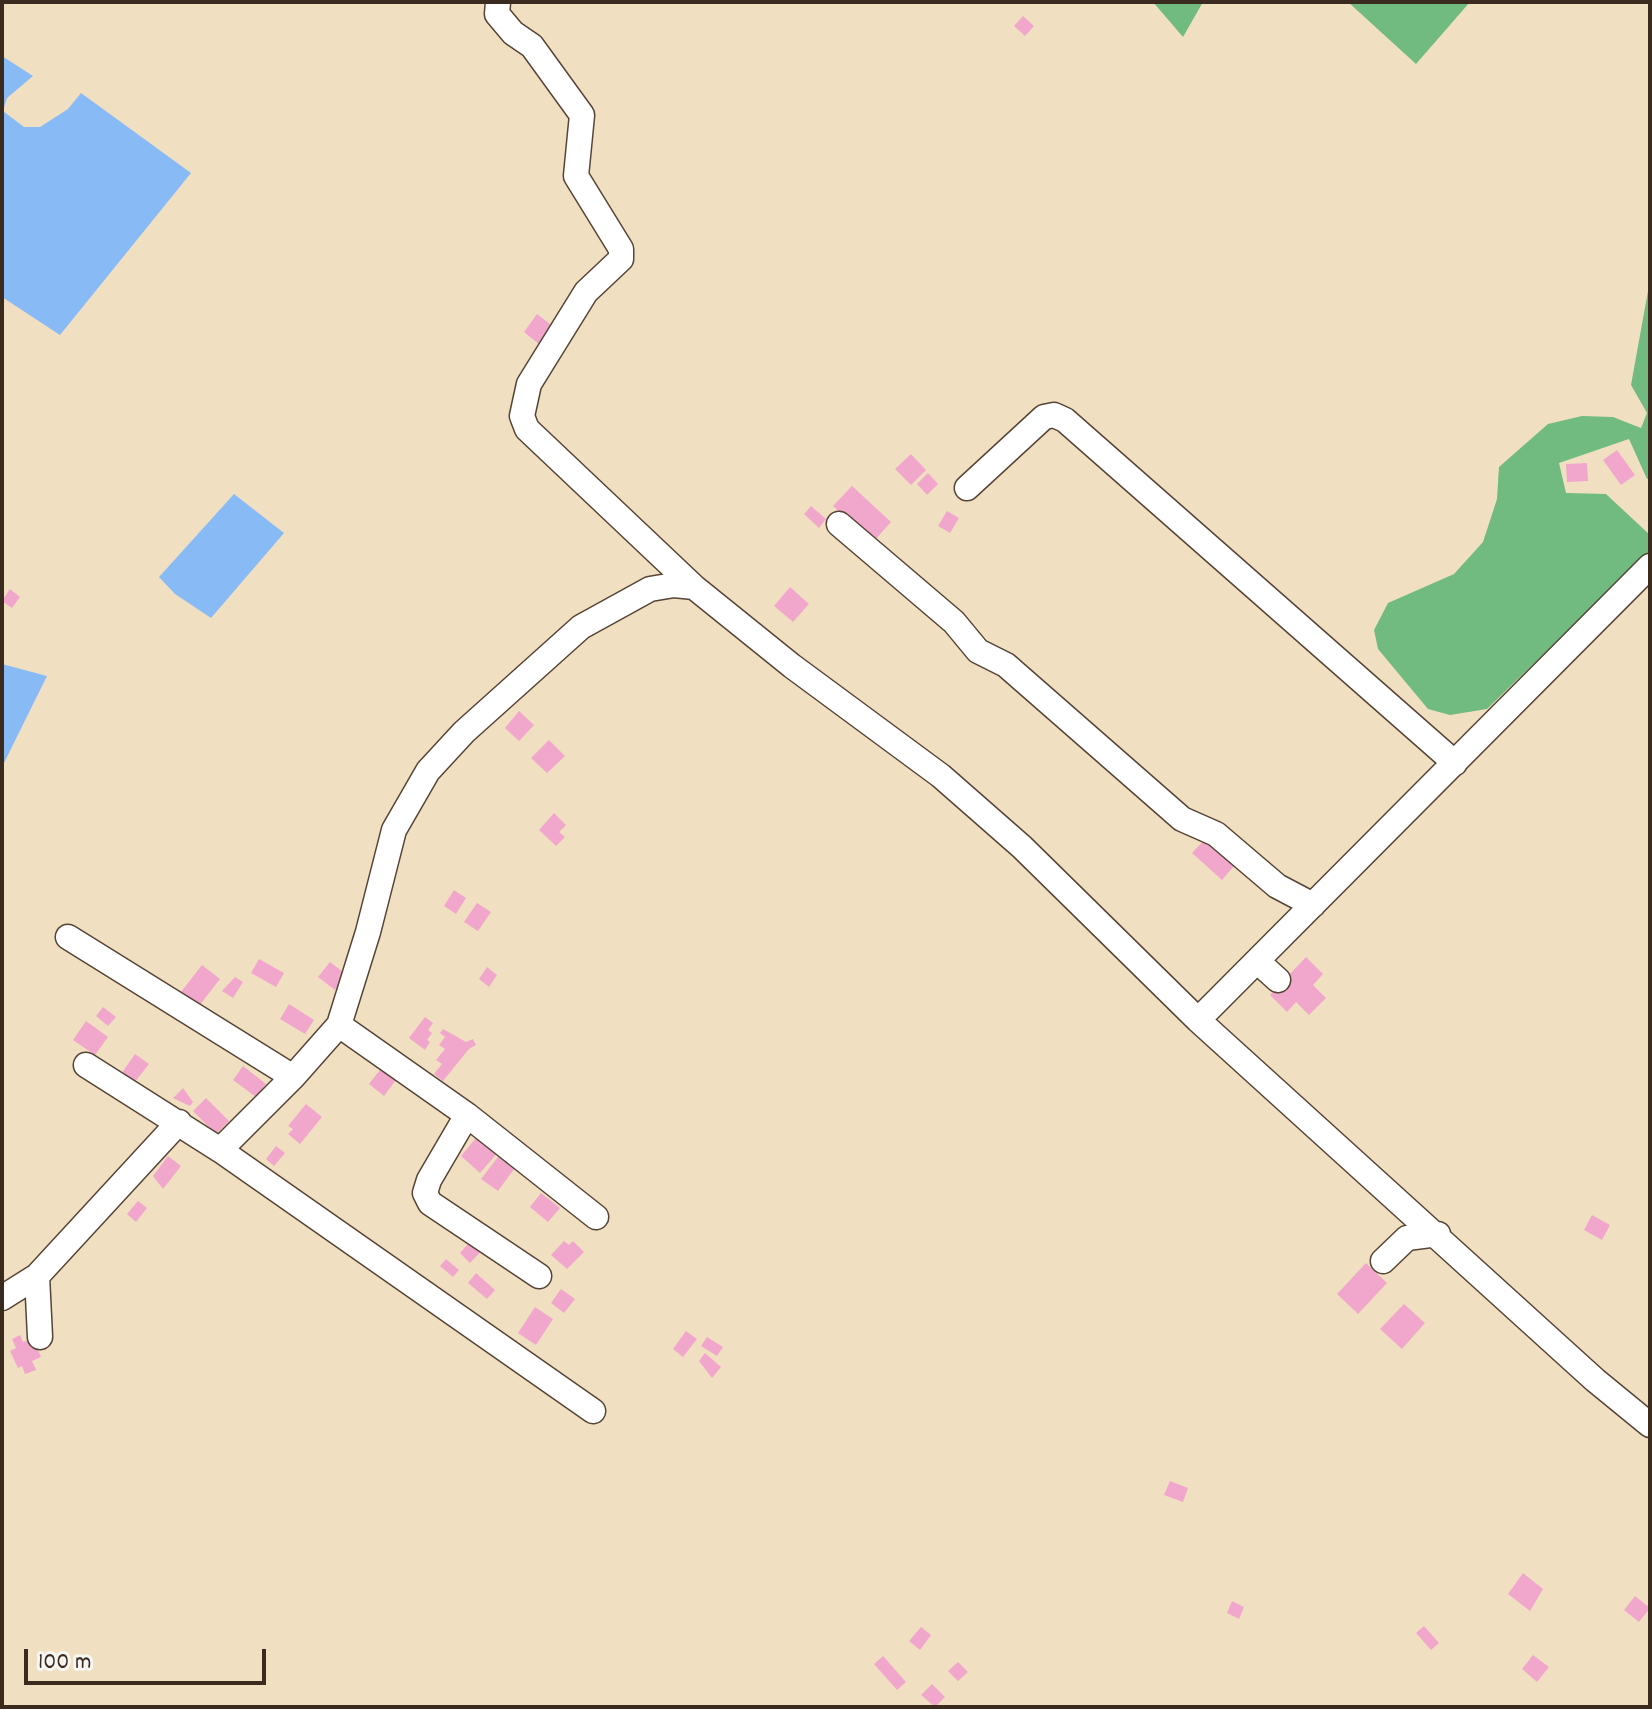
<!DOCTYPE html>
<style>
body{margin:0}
#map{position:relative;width:1652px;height:1709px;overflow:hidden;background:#f1dfc2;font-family:Dekko,sans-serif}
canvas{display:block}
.frame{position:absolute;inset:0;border:4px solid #3b2a1e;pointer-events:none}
.scale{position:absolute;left:24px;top:1649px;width:242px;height:36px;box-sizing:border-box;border:4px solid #3b2a1e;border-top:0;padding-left:10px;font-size:24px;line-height:28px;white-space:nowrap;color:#3b2a1e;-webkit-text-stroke:6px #f6f6f2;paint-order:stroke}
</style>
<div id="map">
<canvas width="1652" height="1709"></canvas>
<div class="frame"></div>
<div class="scale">100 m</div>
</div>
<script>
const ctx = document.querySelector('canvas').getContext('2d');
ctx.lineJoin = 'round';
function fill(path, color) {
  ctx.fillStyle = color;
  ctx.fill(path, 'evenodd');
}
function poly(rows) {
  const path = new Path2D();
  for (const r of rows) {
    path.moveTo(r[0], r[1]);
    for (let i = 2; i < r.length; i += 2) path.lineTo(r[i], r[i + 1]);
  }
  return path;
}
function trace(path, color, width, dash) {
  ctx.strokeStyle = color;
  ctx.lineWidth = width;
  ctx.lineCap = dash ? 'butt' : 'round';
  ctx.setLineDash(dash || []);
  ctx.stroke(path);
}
fill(poly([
 [1153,2,1203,2,1183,37],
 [1348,2,1470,2,1416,64],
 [1650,280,1650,478,1647,479,1629,439,1559,463,1566,493,1606,494,1650,535,1650,551,1487,709,1450,715,1428,709,1378,649,1374,630,1388,603,1454,574,1483,542,1497,499,1499,467,1548,424,1582,416,1613,417,1641,428,1647,413,1631,385]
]), '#72bb80');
fill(poly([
 [2,56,33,76,7,98,3,111,24,127,40,127,68,109,81,93,191,173,60,335,2,297],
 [234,494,284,533,211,618,175,594,159,577],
 [2,664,47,676,3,765,2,764]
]), '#88bbf6');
fill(poly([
 [1023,16,1034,26,1025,36,1014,26],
 [537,314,559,331,545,349,524,332],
 [1617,450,1635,475,1621,485,1603,460],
 [911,454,926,470,911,485,895,469],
 [1587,463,1588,481,1567,482,1566,464],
 [928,473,938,484,927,495,917,484],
 [852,486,891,522,873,542,833,506],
 [811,506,826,519,819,528,804,514],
 [947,511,959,518,950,533,938,526],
 [790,587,809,604,793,622,774,606],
 [10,589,20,597,12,608,2,601],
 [519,711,534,725,519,741,505,728],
 [549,740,565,756,547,773,531,758],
 [554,813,566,825,559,832,565,837,556,846,539,830],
 [1207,837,1240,859,1222,880,1192,853],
 [454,890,466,898,456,914,444,906],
 [477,903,491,912,478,931,464,922],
 [1306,957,1323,974,1313,985,1326,998,1309,1015,1296,1002,1287,1012,1270,995],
 [259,959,284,973,276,987,251,973],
 [330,962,347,975,335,990,318,977],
 [202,965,220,979,199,1006,181,992],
 [487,967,497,975,489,987,479,979],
 [235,977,243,982,233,998,222,991],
 [289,1004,314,1020,305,1034,280,1019],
 [103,1007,116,1017,108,1026,96,1016],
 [425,1017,433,1023,428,1030,432,1033,427,1040,430,1042,425,1050,409,1038],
 [86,1021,108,1037,95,1055,73,1040],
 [443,1029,466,1042,473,1039,476,1045,469,1049,443,1081,434,1074,442,1064,436,1060,445,1049,439,1045,445,1037,440,1033],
 [135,1054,149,1064,131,1087,121,1074],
 [387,1061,402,1072,384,1096,369,1084],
 [243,1066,266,1084,256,1097,233,1080],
 [183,1088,193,1102,190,1106,173,1098],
 [206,1098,229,1121,216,1134,193,1111],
 [306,1104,322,1117,300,1144,288,1134,293,1129,288,1126],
 [480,1133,500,1150,480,1173,461,1156],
 [276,1146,285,1153,274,1166,266,1159],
 [501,1153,517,1165,498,1191,481,1179],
 [168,1156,181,1166,163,1189,153,1176],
 [541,1193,560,1208,548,1222,530,1207],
 [138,1201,147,1208,136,1222,127,1214],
 [1592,1215,1610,1225,1602,1240,1584,1230],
 [475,1236,486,1246,470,1263,460,1253],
 [564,1241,569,1245,573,1241,584,1252,567,1269,551,1255],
 [446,1259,459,1270,453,1277,440,1266],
 [1366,1263,1387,1283,1358,1314,1337,1294],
 [476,1273,495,1290,487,1299,468,1283],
 [561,1289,575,1299,564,1313,551,1303],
 [1404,1304,1425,1323,1402,1349,1380,1329],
 [535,1307,553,1319,536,1345,518,1333],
 [686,1331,697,1339,683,1357,673,1349],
 [20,1335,23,1342,33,1338,41,1357,32,1361,36,1370,25,1374,22,1366,18,1368,10,1351,16,1348,12,1339],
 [707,1337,723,1347,717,1356,701,1346],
 [705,1353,721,1367,712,1378,699,1361],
 [1170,1481,1188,1488,1183,1502,1164,1495],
 [1523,1573,1543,1589,1530,1611,1508,1594],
 [1635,1596,1650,1608,1639,1622,1624,1610],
 [1232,1601,1244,1607,1239,1619,1227,1613],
 [1424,1626,1439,1643,1431,1650,1416,1633],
 [921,1627,931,1635,920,1650,909,1641],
 [1533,1655,1549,1667,1537,1682,1522,1669],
 [883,1656,906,1682,897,1690,874,1664],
 [958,1662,968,1672,958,1681,948,1671],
 [932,1684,945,1697,935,1707,921,1695]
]), '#f1a7cc');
const minor = poly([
 [498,2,497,14,513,33,532,46,582,115,576,176,621,249,621,259,586,292,529,384,522,416,527,429,694,587,792,666,941,776,1022,847,1198,1020,1595,1380,1650,1425],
 [967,488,1044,417,1054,415,1065,420,1455,763],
 [839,524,954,622,978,651,1006,665,1182,819,1216,834,1277,886,1313,905],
 [68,937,293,1077],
 [1257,961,1278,980],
 [1198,1020,1650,566],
 [86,1065,220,1150,293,1077,339,1025],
 [467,1115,596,1217],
 [220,1150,593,1411],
 [1383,1261,1407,1238,1438,1234],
 [37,1276,40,1337],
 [539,1276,430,1203,425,1193,429,1180,467,1115,339,1025,368,932,394,830,428,771,464,732,581,627,650,589,674,585,694,587],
 [2,1298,37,1276,179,1122]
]);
trace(minor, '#564537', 27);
trace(minor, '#fff', 24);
</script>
